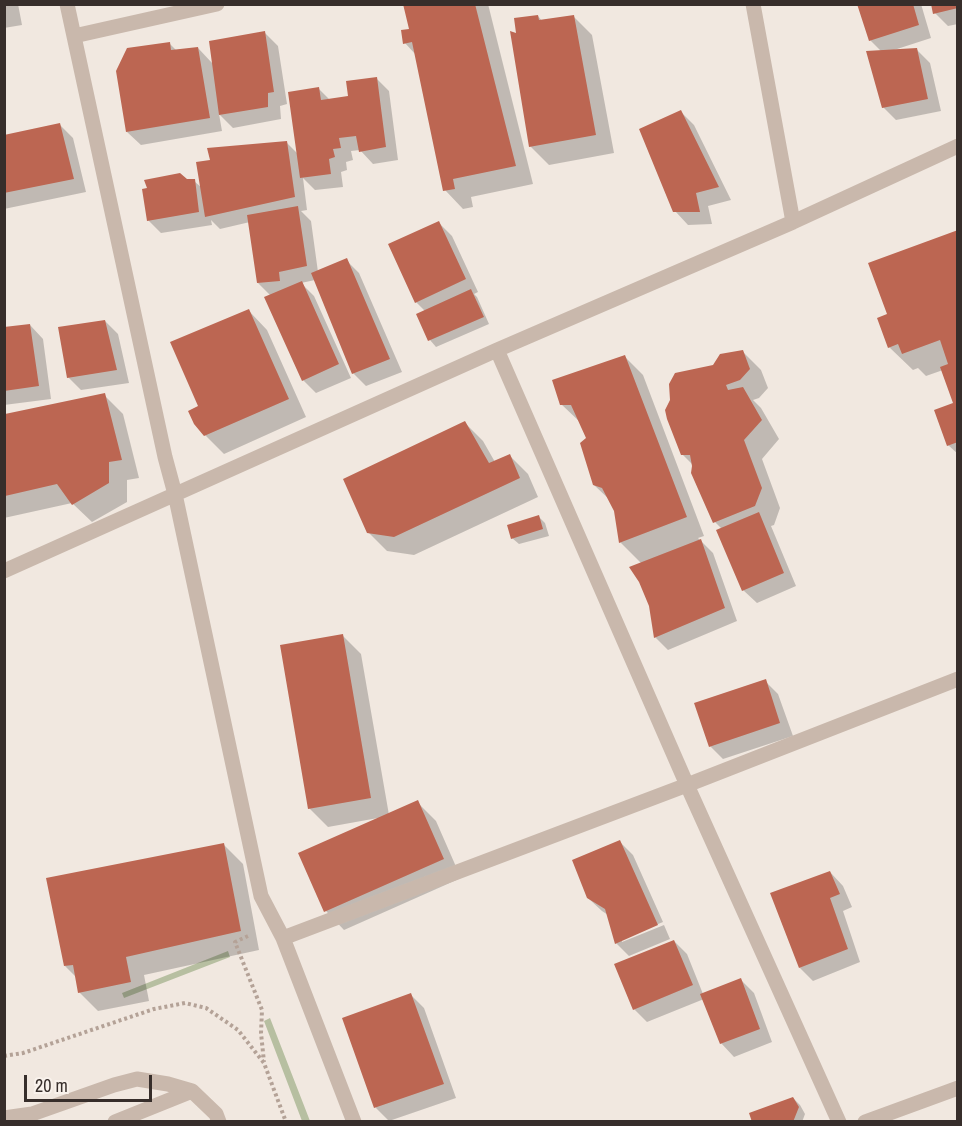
<!DOCTYPE html>
<style>
body{margin:0}
#map{position:relative;width:962px;height:1126px;overflow:hidden;background:#f1e8e0;font-family:"Archivo Narrow",sans-serif}
canvas{display:block}
.frame{position:absolute;inset:0;border:6px solid #372e2b;pointer-events:none}
.scale{position:absolute;left:24px;top:1075px;width:128px;height:27px;box-sizing:border-box;border:3px solid #372e2b;border-top:0;padding-left:8px;font-size:18px;line-height:21px;white-space:nowrap;color:#372e2b;-webkit-text-stroke:4px #f9f2ec;paint-order:stroke}
</style>
<div id="map">
<canvas width="962" height="1126"></canvas>
<div class="frame"></div>
<div class="scale">20 m</div>
</div>
<script>
const ctx = document.querySelector('canvas').getContext('2d');
ctx.lineJoin = 'round';
function fill(path, color) {
  ctx.fillStyle = color;
  ctx.fill(path, 'evenodd');
}
function poly(rows) {
  const path = new Path2D();
  for (const r of rows) {
    path.moveTo(r[0], r[1]);
    for (let i = 2; i < r.length; i += 2) path.lineTo(r[i], r[i + 1]);
  }
  return path;
}
function trace(path, color, width, dash) {
  ctx.strokeStyle = color;
  ctx.lineWidth = width;
  ctx.lineCap = dash ? 'butt' : 'round';
  ctx.setLineDash(dash || []);
  ctx.stroke(path);
}
fill(poly([
 [228,951,230,957,124,998,122,993],
 [270,1018,310,1121,302,1121,264,1021]
]), '#b7bfa1');
fill(poly([
 [4,4,18,4,22,25,4,28],
 [405,4,488,4,533,184,471,197,473,207,463,209,445,190,416,55,405,43,411,30],
 [859,4,921,4,931,38,894,50,917,50,930,63,941,111,896,120,883,107,882,52,870,40],
 [958,4,958,24,948,26,935,13],
 [538,16,542,21,573,16,592,35,614,153,549,165,530,146,518,35],
 [265,33,278,46,287,104,280,106,281,119,233,128,219,114,222,131,141,145,127,132,170,44,177,51,198,48,213,64],
 [376,78,389,91,398,160,373,164,360,150,351,151,353,160,346,162,347,170,341,172,343,187,315,190,303,178,307,210,301,211,311,221,318,272,346,260,359,273,402,372,366,386,353,373,315,280,301,283,314,296,351,378,316,393,303,380,271,296,258,283,250,222,220,229,211,220,212,225,161,233,148,220,187,181,194,181,202,188,287,143,299,155,318,88,330,100,350,97],
 [681,112,694,125,731,200,708,206,712,224,688,225,675,211],
 [60,125,73,138,86,192,4,209,4,136],
 [439,223,452,236,478,292,474,294,477,297,489,324,436,347,430,340,418,315,425,311,416,302],
 [958,232,958,454,948,445,955,404,943,370,926,376,918,368,913,370,889,347,889,315],
 [249,311,267,330,306,417,224,454,205,435,200,407],
 [105,321,118,334,129,383,81,390,68,377],
 [30,325,43,339,51,399,4,405,4,329],
 [742,351,761,370,768,388,759,398,753,400,761,408,779,439,762,459,780,508,774,525,771,526,796,586,757,603,743,590,722,529,715,522,692,473,694,466,682,454,714,367],
 [625,357,643,375,704,536,698,538,713,553,737,621,668,650,655,637,651,605,641,563,620,542,615,510,611,501,594,485,587,438,581,423,561,404],
 [104,395,123,414,139,478,127,480,127,502,92,522,72,503,4,518,4,416],
 [465,423,483,441,495,462,509,455,528,474,538,497,414,555,387,551,368,532],
 [539,517,545,523,549,536,519,544,512,538],
 [342,635,361,654,389,815,417,802,436,821,461,878,344,930,326,911,378,818,328,827,309,808],
 [765,681,778,694,793,736,723,759,710,746],
 [620,842,633,855,663,922,622,939,622,942,664,925,670,939,629,956,616,943,608,915,602,911,588,898],
 [224,845,243,864,259,950,144,975,149,1001,98,1011,79,992,76,977,65,966],
 [830,872,843,886,852,907,843,911,860,962,813,981,800,968],
 [674,941,687,954,703,994,741,980,754,993,772,1042,734,1057,721,1043,704,999,647,1022,634,1009],
 [411,995,424,1008,456,1098,389,1121,376,1108,344,1018],
 [793,1098,800,1105,805,1114,802,1122,753,1122]
]), '#0003');
fill(poly([
 [403,4,475,4,516,166,453,179,455,189,443,191,412,42,403,44,401,30,409,29],
 [857,4,913,4,919,25,869,41],
 [931,4,958,4,958,8,933,14],
 [538,15,539,20,574,15,596,135,529,147,510,31,516,33,514,18],
 [265,31,274,92,268,93,268,107,219,115,209,41],
 [170,42,171,50,198,47,210,118,126,132,116,71,127,48],
 [917,48,928,99,882,108,866,51],
 [377,77,386,147,359,152,356,136,339,138,341,148,333,149,335,157,329,159,331,174,300,178,288,92,319,87,321,100,348,96,346,81],
 [681,110,719,187,696,193,700,212,673,212,639,129],
 [60,123,74,179,4,193,4,135],
 [287,141,295,197,205,217,196,162,210,160,207,148],
 [180,173,187,179,195,179,199,212,147,221,142,189,147,188,144,180],
 [298,206,307,266,279,272,280,281,257,283,247,215],
 [439,221,466,279,415,303,388,244],
 [958,230,958,442,947,446,934,410,953,403,940,367,948,364,940,340,902,354,898,344,888,348,877,318,887,314,868,263],
 [347,258,390,359,352,374,311,273],
 [302,281,339,364,302,381,264,297],
 [471,289,484,317,428,341,416,314],
 [249,309,289,399,204,436,194,424,188,411,198,406,170,342],
 [105,320,117,370,67,378,58,327],
 [30,324,39,386,4,391,4,327],
 [743,350,750,369,740,380,726,385,728,390,743,387,762,420,744,440,762,488,755,506,713,523,691,473,692,466,690,455,681,455,667,419,665,410,670,400,669,384,675,373,713,365,720,354],
 [625,355,687,517,619,543,614,511,602,488,593,485,580,443,586,438,571,405,560,405,552,380],
 [105,393,122,460,109,462,109,483,72,505,57,484,5,496,5,414],
 [465,421,489,463,510,454,520,478,394,537,367,533,343,479],
 [759,512,784,573,742,591,716,530],
 [539,515,543,529,511,539,507,525],
 [701,539,725,608,654,638,649,606,639,582,629,567],
 [343,634,371,798,308,809,280,645],
 [766,679,780,723,709,747,694,703],
 [418,800,444,859,324,912,298,853],
 [620,840,658,925,615,944,605,909,587,898,572,860],
 [224,843,241,931,126,957,131,982,78,993,73,965,64,966,46,878],
 [830,871,840,894,830,898,848,949,799,968,770,893],
 [674,940,693,985,633,1010,614,964],
 [741,978,760,1029,720,1044,700,994],
 [411,993,444,1084,374,1108,342,1018],
 [793,1097,799,1107,793,1122,752,1122,749,1113]
]), '#bc6652');
trace(poly([
 [248,936,235,942,262,1010,261,1033,264,1062],
 [4,1056,23,1053,154,1009,185,1003,206,1008,238,1030,264,1063,286,1122]
]), '#b4a297', 4, [3, 3]);
trace(poly([
 [67,4,165,457,175,494,261,896,283,938,354,1122],
 [753,4,793,222],
 [74,36,217,4],
 [497,350,687,785,839,1122],
 [4,571,497,350,793,222,958,146],
 [283,938,687,785,958,679],
 [4,1118,32,1114,114,1085,137,1079,168,1084,192,1091,216,1114,219,1122],
 [115,1122,192,1091],
 [865,1122,958,1088]
]), '#c9b8ac', 15);
</script>
